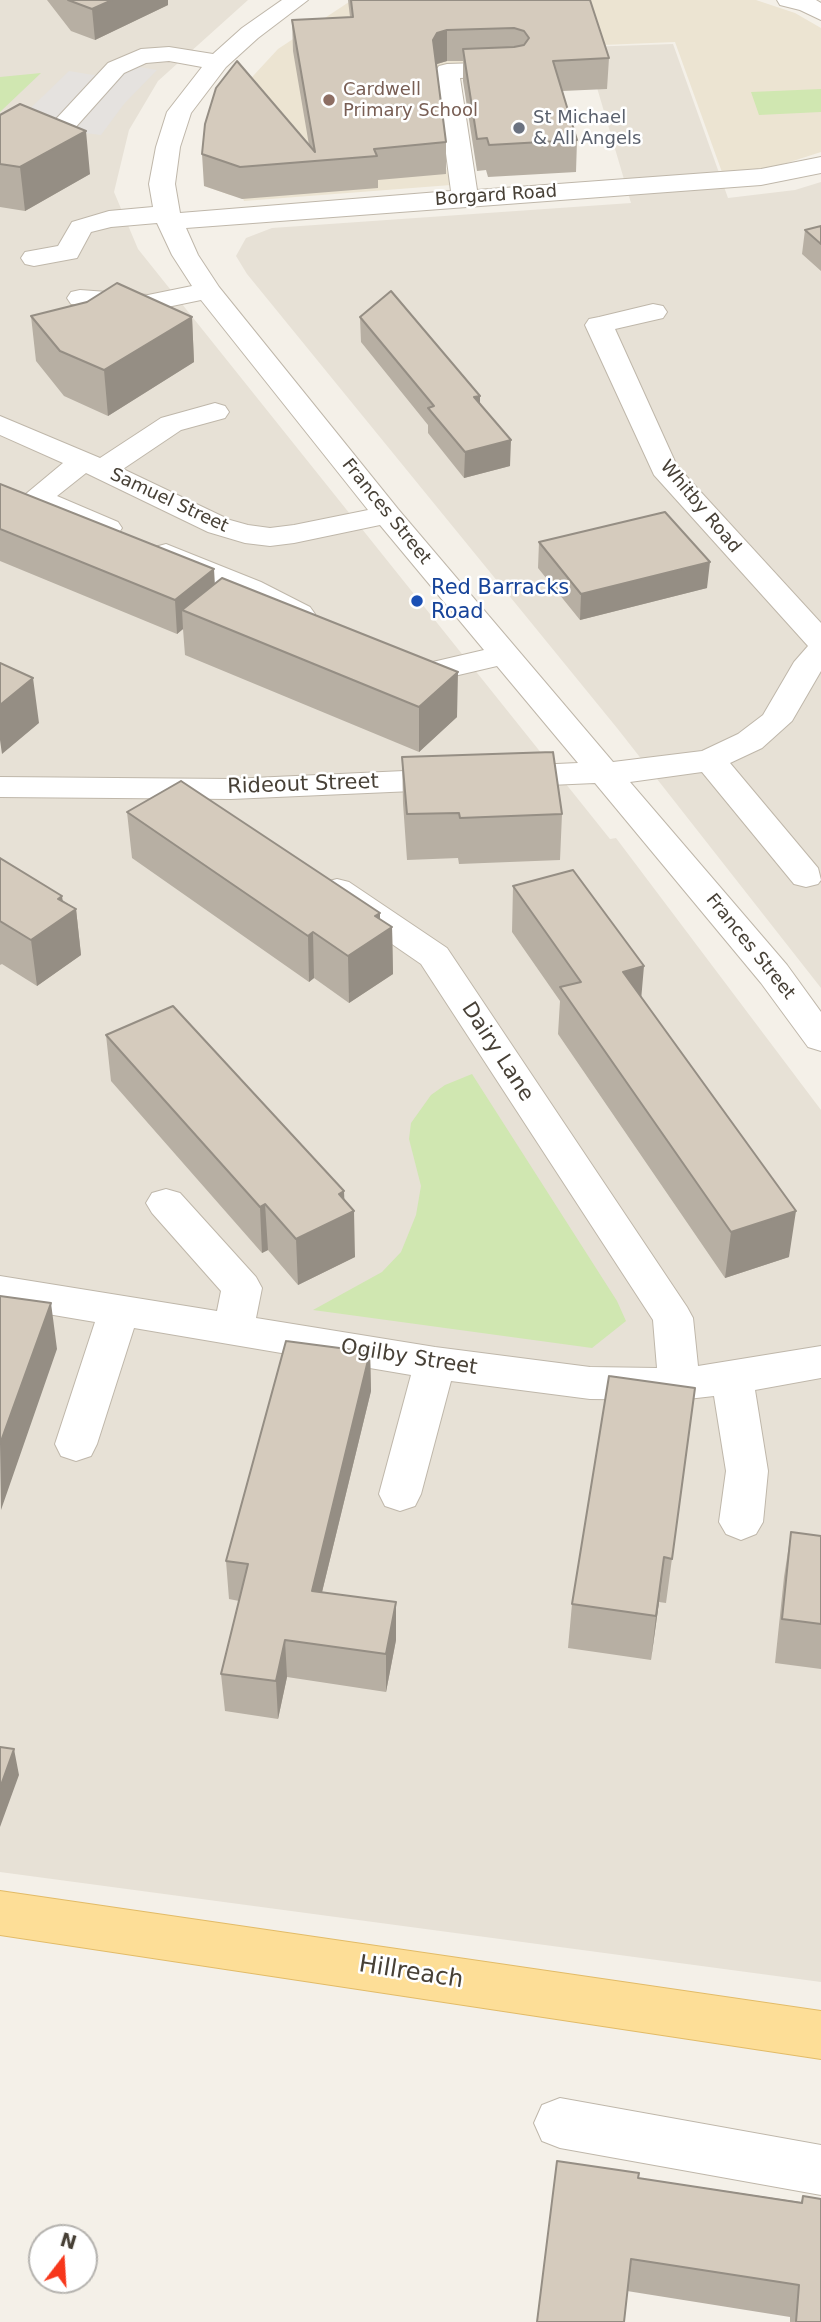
<!DOCTYPE html>
<style>
body{margin:0}
#map{position:relative;width:821px;height:2322px;overflow:hidden;background:#f4f0e8;font-family:"DejaVu Sans",sans-serif}
canvas{display:block}
.north{position:absolute;left:28px;top:2224px;width:70px;height:70px;box-sizing:border-box;background:#fff;border:2px solid #b5b3af;border-radius:50%;rotate:17deg;font-size:19px;font-weight:700;line-height:28px;text-align:center;color:#474036}
.north::after{content:'';display:block;margin:auto;width:24px;height:32px;background:#f7371b;clip-path:polygon(50% 0,100% 100%,50% 72%,0 100%)}
</style>
<div id="map">
<canvas width="821" height="2322"></canvas>
<div class="north">N</div>
</div>
<script>
const ctx = document.querySelector('canvas').getContext('2d');
ctx.lineJoin = 'round';
function fill(path, color) {
  ctx.fillStyle = color;
  ctx.fill(path, 'evenodd');
}
function poly(rows) {
  const path = new Path2D();
  for (const r of rows) {
    path.moveTo(r[0], r[1]);
    for (let i = 2; i < r.length; i += 2) path.lineTo(r[i], r[i + 1]);
  }
  return path;
}
function trace(path, color, width, dash) {
  ctx.strokeStyle = color;
  ctx.lineWidth = width;
  ctx.lineCap = dash ? 'butt' : 'round';
  ctx.setLineDash(dash || []);
  ctx.stroke(path);
}
function write(font, color, halo, rows, align = 'center') {
  ctx.font = font + ' "DejaVu Sans",sans-serif';
  ctx.lineWidth = 5;
  ctx.setLineDash([]);
  ctx.textBaseline = 'middle';
  ctx.strokeStyle = halo;
  ctx.fillStyle = color;
  for (const [text, x, y, turn = 0] of rows) {
    ctx.save();
    ctx.translate(x, y);
    ctx.rotate((+turn || 0) * Math.PI / 180);
    ctx.textAlign = isNaN(turn) ? turn : align;
    if (halo) ctx.strokeText(text, 0, 0);
    ctx.fillText(text, 0, 0);
    ctx.restore();
  }
}
fill(poly([
 [0,0,248,0,158,81,129,130,114,192,138,249,610,839,616,838,821,1110,821,1982,0,1872],
 [673,44,728,198,795,190,821,182,821,988,617,728,247,274,236,256,246,238,272,228,631,203,585,47]
]), '#e7e1d6');
fill(poly([
 [352,0,756,0,795,13,821,28,821,152,765,170,723,175,675,42,531,48,539,75,420,80,451,185,244,201,241,194,230,195,204,186,207,155,241,89,278,49]
]), '#ece4d2');
fill(poly([
 [41,73,0,112,0,77],
 [821,89,821,112,759,115,751,92],
 [472,1074,617,1301,626,1321,592,1348,313,1310,382,1272,401,1252,416,1215,421,1186,409,1139,411,1123,431,1095,445,1085]
]), '#d0e7b1');
fill(poly([
 [134,66,157,70,124,104,101,135,14,124,69,71,93,75]
]), '#e5e2df');
const minor = poly([
 [282,0,308,0,258,38,226,67,191,113,180,147,175,184,180,213,451,191,435,71,439,66,447,64,513,62,521,64,525,69,521,74,513,76,460,78,477,190,761,169,821,157,821,173,761,185,186,228,198,255,219,287,398,509,613,762,702,751,738,734,763,715,794,662,808,646,654,475,585,325,589,319,599,317,653,304,663,306,667,312,663,318,615,329,677,466,821,623,821,671,792,721,762,748,730,763,818,868,821,880,818,884,806,887,794,884,702,772,630,782,787,965,821,1012,821,1051,808,1047,761,983,595,783,231,799,0,797,0,777,231,779,578,763,497,666,420,684,389,671,384,664,389,657,400,654,424,664,484,650,380,525,294,543,270,546,245,543,208,532,86,473,57,496,118,522,122,528,118,534,107,537,26,504,21,498,63,463,0,435,0,416,100,458,161,418,215,403,225,406,229,412,225,418,181,430,123,469,230,520,248,525,270,528,294,525,368,510,201,300,148,311,71,304,67,298,71,292,80,290,148,295,192,286,172,255,157,223,111,227,91,232,77,258,34,266,25,264,21,258,25,252,58,246,72,222,109,211,153,207,149,184,156,147,167,112,202,67,169,61,146,63,124,73,74,129,65,131,56,129,53,124,56,119,108,63,141,49,169,47,213,54,242,28,282,0],
 [777,0,816,0,821,3,821,20,800,10,780,5,777,0],
 [166,544,261,582,310,607,315,614,310,621,299,623,288,621,239,596,155,559,151,553,155,547,166,544],
 [337,879,349,882,447,948,687,1307,693,1318,698,1366,821,1346,821,1378,755,1390,768,1471,763,1522,756,1534,741,1540,726,1534,719,1522,726,1471,714,1396,679,1400,590,1399,451,1381,421,1494,415,1506,400,1511,385,1506,379,1494,411,1375,134,1328,97,1444,91,1456,76,1461,61,1456,55,1444,95,1322,0,1306,0,1276,217,1311,221,1291,152,1213,146,1203,152,1193,166,1189,180,1193,256,1277,262,1288,256,1318,435,1347,590,1367,657,1368,653,1320,421,964,325,898,320,890,325,882,337,879],
 [560,2098,821,2145,821,2195,560,2148,542,2141,534,2123,542,2105,560,2098]
]);
const major = poly([
 [0,1891,821,2011,821,2059,0,1935,0,1891]
]);
trace(minor, '#bfb7aa', 2);
trace(major, '#e2bb67', 2);
fill(minor, '#fff');
fill(major, '#fdde97');
fill(poly([
 [47,0,168,0,168,5,95,40,71,31],
 [348,0,590,0,609,58,607,89,562,91,577,140,576,172,488,177,486,170,477,171,463,81,463,61,447,61,437,64,436,66,446,142,446,174,378,180,378,188,242,199,204,186,202,154,309,145,293,51,292,20,350,17],
 [0,115,90,174,25,211,0,207],
 [821,226,821,271,802,254,805,230],
 [31,316,192,317,194,362,108,416,64,396,36,361],
 [360,317,480,404,510,466,464,478,428,433,428,425,361,342],
 [0,484,214,569,214,584,457,717,419,752,185,655,183,629,177,634,0,561],
 [539,542,707,588,580,620,538,568],
 [402,757,562,814,560,860,459,864,458,858,407,860,403,803],
 [127,812,380,919,392,927,393,974,349,1003,314,978,309,982,132,858],
 [0,858,76,909,81,955,37,986,2,964,0,965],
 [513,886,641,997,789,1257,725,1278,558,1034,560,1001,512,932],
 [106,1035,345,1200,355,1257,298,1285,268,1250,262,1253,111,1081],
 [370,1352,371,1391,322,1592,396,1602,396,1640,386,1692,287,1677,278,1719,225,1711,221,1674,239,1601,229,1599,226,1561],
 [695,1388,666,1603,659,1602,651,1660,568,1648,572,1604],
 [791,1532,821,1536,821,1669,775,1663,784,1577],
 [638,2178,801,2202,803,2196,821,2322,790,2322,790,2317,627,2291]
]), '#b7afa3');
fill(poly([
 [112,0,168,0,168,5,95,40,92,9],
 [447,30,447,61,437,64,432,71,433,40,437,33],
 [86,131,90,174,25,211,20,167],
 [192,317,194,362,108,416,104,370],
 [480,396,480,421,474,397],
 [511,440,510,466,464,478,465,452],
 [710,562,707,588,580,620,581,594],
 [214,569,216,603,182,610,183,629,177,634,175,600],
 [458,672,457,717,419,752,419,707],
 [33,678,39,723,2,754,0,740,0,705],
 [62,896,65,916,76,909,81,955,37,986,31,940,58,899],
 [380,913,380,935,392,927,393,974,349,1003,348,956,375,916],
 [313,932,314,978,309,982,308,936],
 [644,966,640,1012,623,972],
 [344,1191,345,1215,354,1211,355,1257,298,1285,296,1239,339,1194],
 [265,1204,268,1250,262,1253,260,1207],
 [796,1211,789,1257,725,1278,731,1232],
 [51,1303,57,1349,1,1510,0,1444],
 [370,1352,371,1391,313,1629,312,1591],
 [664,1557,659,1602,651,1660,656,1616],
 [396,1602,396,1640,386,1692,386,1654],
 [285,1640,287,1677,278,1719,276,1681],
 [14,1749,19,1775,0,1827,0,1788]
]), '#958e84');
const building = poly([
 [68,0,112,0,92,9,68,0],
 [351,0,590,0,609,58,553,61,577,140,489,145,487,138,477,139,463,49,514,47,524,45,529,38,524,31,514,28,447,30,437,33,433,40,446,142,374,149,377,156,240,167,202,154,205,124,216,88,237,61,315,152,292,20,353,17,351,0],
 [20,104,86,131,20,167,0,164,0,115,20,104],
 [821,226,821,244,805,230,821,226],
 [117,283,192,317,104,370,60,351,31,316,87,302,117,283],
 [391,291,480,396,474,397,511,440,465,452,428,408,434,406,360,317,391,291],
 [0,484,214,569,175,600,0,529,0,484],
 [665,512,710,562,581,594,539,542,665,512],
 [222,578,458,672,419,707,182,610,222,578],
 [0,663,33,678,0,705,0,663],
 [553,752,562,814,460,818,459,813,407,814,402,757,553,752],
 [181,781,380,913,375,916,392,927,348,956,313,932,308,936,127,812,181,781],
 [0,858,62,896,58,899,76,909,31,940,0,921,0,858],
 [573,870,644,966,623,972,796,1211,731,1232,560,987,581,982,513,886,573,870],
 [173,1006,344,1191,339,1194,354,1211,296,1239,265,1204,260,1207,106,1035,173,1006],
 [0,1296,51,1303,0,1444,0,1296],
 [286,1341,370,1352,312,1591,396,1602,386,1654,285,1640,276,1681,221,1674,248,1564,226,1561,286,1341],
 [609,1376,695,1388,672,1559,664,1557,656,1616,572,1604,609,1376],
 [791,1532,821,1536,821,1624,782,1619,791,1532],
 [0,1747,14,1749,0,1788,0,1747],
 [557,2161,639,2173,638,2178,802,2203,803,2196,821,2199,821,2322,796,2322,799,2285,631,2259,624,2322,537,2322,557,2161]
]);
fill(building, '#d5cbbd');
trace(building, '#958e84', 2);
for (const [x, y, r, color] of [
 [329,100,7,"#8d6e63"],
 [519,128,7,"#6b7280"],
 [417,601,7,"#1a4fb4"]
]) {
  const dot = new Path2D();
  dot.arc(x, y, r, 0, 2 * Math.PI);
  ctx.fillStyle = color;
  ctx.fill(dot);
  trace(dot, '#fff', 2.5);
}
write('18px', '#785e54', '#fff', [
 ["Cardwell",343,90],
 ["Primary School",343,111]
], 'left');
write('18px', '#5b616d', '#fff', [
 ["St Michael",533,118],
 ["& All Angels",533,139]
], 'left');
write('18px', '#474036', '#fff', [
 ["Borgard Road",496,196,-4],
 ["Samuel Street",169,501,25],
 ["Whitby Road",700,507,50],
 ["Frances Street",386,512,51],
 ["Frances Street",750,947,51]
]);
write('21px', '#164399', '#fff', [
 ["Red Barracks",431,589],
 ["Road",431,613]
], 'left');
write('21px', '#474036', '#fff', [
 ["Rideout Street",303,785,-2],
 ["Dairy Lane",497,1052,57],
 ["Ogilby Street",409,1358,9]
]);
write('24px', '#474036', '#fff', [
 ["Hillreach",411,1973,9]
]);
</script>
